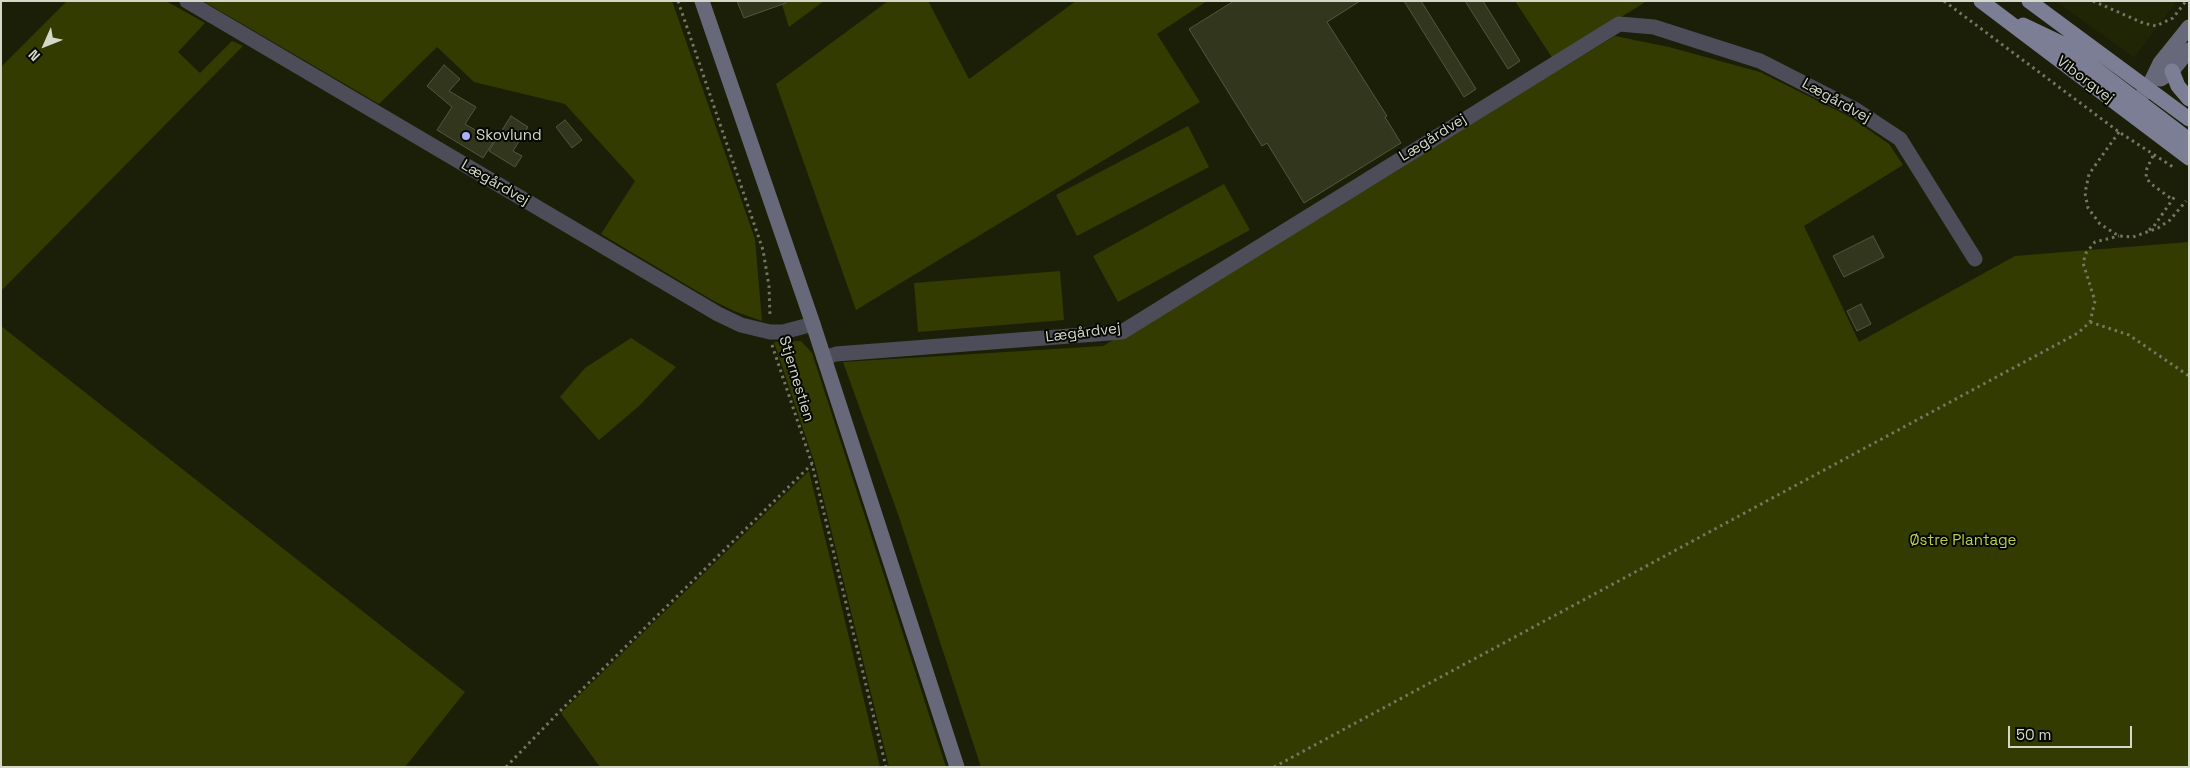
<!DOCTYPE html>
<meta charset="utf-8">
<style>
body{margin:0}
#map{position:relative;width:2190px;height:768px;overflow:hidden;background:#1b1f07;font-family:"Space Grotesk",sans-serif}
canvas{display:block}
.frame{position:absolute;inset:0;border:2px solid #d4d8c9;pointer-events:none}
.north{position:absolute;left:20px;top:20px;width:50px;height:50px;-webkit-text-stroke:4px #060802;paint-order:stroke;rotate:226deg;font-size:14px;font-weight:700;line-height:20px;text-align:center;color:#d4d8c9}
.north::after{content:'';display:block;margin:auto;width:18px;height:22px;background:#d4d8c9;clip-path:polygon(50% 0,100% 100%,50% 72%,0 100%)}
.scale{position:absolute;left:2008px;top:726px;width:124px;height:22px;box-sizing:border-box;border:2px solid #d4d8c9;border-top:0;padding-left:6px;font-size:15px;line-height:18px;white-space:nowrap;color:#d4d8c9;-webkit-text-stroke:4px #060802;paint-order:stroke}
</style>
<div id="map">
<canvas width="2190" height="768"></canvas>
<div class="frame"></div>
<div class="north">N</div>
<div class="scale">50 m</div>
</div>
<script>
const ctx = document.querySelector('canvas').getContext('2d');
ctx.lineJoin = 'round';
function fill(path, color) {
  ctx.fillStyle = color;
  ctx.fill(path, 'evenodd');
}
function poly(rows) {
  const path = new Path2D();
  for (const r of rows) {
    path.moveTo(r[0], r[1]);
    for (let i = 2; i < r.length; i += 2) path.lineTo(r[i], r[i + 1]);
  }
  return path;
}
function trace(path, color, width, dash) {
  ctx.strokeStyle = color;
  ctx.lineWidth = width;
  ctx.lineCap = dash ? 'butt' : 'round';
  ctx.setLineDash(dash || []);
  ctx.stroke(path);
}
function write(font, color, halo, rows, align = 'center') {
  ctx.font = font + ' "Space Grotesk",sans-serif';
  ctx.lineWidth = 4;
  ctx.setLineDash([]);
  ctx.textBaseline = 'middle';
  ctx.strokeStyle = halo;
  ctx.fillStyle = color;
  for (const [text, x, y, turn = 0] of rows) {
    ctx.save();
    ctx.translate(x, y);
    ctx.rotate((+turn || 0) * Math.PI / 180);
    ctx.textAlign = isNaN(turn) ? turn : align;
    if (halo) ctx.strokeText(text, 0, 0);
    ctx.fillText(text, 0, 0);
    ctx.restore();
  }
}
fill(poly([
 [2056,1,2177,1,2134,58]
]), '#202505');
fill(poly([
 [67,1,166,1,205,23,178,52,200,73,232,41,243,46,1,291,1,67],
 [203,1,672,1,755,239,762,321,734,311,712,300,601,234,635,181,565,104,474,82,437,47,379,104],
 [781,1,824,1,789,27],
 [888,1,928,1,969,79,1076,1,1207,1,1157,34,1200,102,856,310,776,84],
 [1515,1,1647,1,1553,59],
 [1615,36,1669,47,1760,72,1850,117,1889,144,1903,165,1804,226,1859,342,2015,256,2189,242,2189,767,981,767,899,517,843,362,1103,346],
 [1188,126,1209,167,1077,236,1056,195],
 [1224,184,1250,230,1118,302,1093,256],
 [1060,271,1064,320,918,332,914,283],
 [1,326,465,692,405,767,1,767],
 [631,338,676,367,639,406,599,440,560,397,585,368],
 [801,341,812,353,946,767,889,767,815,464,774,342],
 [809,471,880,767,600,767,561,713]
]), '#343b00');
const building = poly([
 [737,1,786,1,786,3,744,18,737,1],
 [1234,1,1360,1,1327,22,1387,116,1385,117,1401,143,1304,203,1267,143,1262,146,1189,29,1234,1],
 [1404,1,1421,1,1476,89,1464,97,1404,1],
 [1465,1,1483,1,1520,61,1508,69,1465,1],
 [444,65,460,79,449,91,476,107,465,124,494,141,483,158,437,130,452,107,427,86,444,65],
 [511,116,528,127,513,151,522,156,515,167,489,151,511,116],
 [565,120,582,140,572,148,556,127,565,120],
 [1873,236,1884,257,1844,277,1833,256,1873,236],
 [1861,304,1871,324,1857,331,1847,311,1861,304]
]);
fill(building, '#31361d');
trace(building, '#52573d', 1);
trace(poly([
 [678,1,763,250,769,286,770,317],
 [1944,1,2119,132,2173,167],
 [2093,1,2143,23,2156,26,2173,18,2186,1],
 [2119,132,2089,174,2085,193,2088,208,2100,224,2119,236,2133,237,2158,228,2170,220,2186,201],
 [2153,156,2147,168,2146,177,2150,183,2173,200],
 [2149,230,2154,226,2175,196],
 [2090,322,2129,335,2189,376],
 [772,345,812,464,886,767],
 [506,767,561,710,812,464],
 [1274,767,2078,333,2090,322,2095,301,2083,263,2086,253,2095,242,2119,236]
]), '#737764', 3, [2.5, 4]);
trace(poly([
 [187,1,718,314,741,325,770,332,783,332,813,324],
 [824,358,836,354,1122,332,1619,24,1654,27,1760,61,1856,110,1900,139,1975,259]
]), '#4c4d58', 15);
trace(poly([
 [702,1,813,324,957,767],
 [2161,79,2172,71,2189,50],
 [2140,98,2148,88,2160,63,2189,27]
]), '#67697a', 15);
trace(poly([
 [1981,1,2189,158],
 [2029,1,2189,119],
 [2023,25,2063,44,2189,140],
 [2172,71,2178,86,2189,99]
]), '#7c7e95', 15);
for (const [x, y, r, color] of [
 [466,136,5,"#abaffb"]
]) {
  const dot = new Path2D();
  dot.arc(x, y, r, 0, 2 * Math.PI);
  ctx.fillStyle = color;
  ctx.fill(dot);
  trace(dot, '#060802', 2);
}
write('15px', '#d4d8c9', '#060802', [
 ["Viborgvej",2085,80,37],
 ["Lægårdvej",1836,101,29],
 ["Lægårdvej",1433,138,-32],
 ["Lægårdvej",495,183,30],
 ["Lægårdvej",1083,333,-7],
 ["Stjernestien",796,379,73]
]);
write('15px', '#d4d8c9', '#060802', [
 ["Skovlund",476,136]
], 'left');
write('15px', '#bbcf47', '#060802', [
 ["Østre Plantage",1963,541]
]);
</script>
